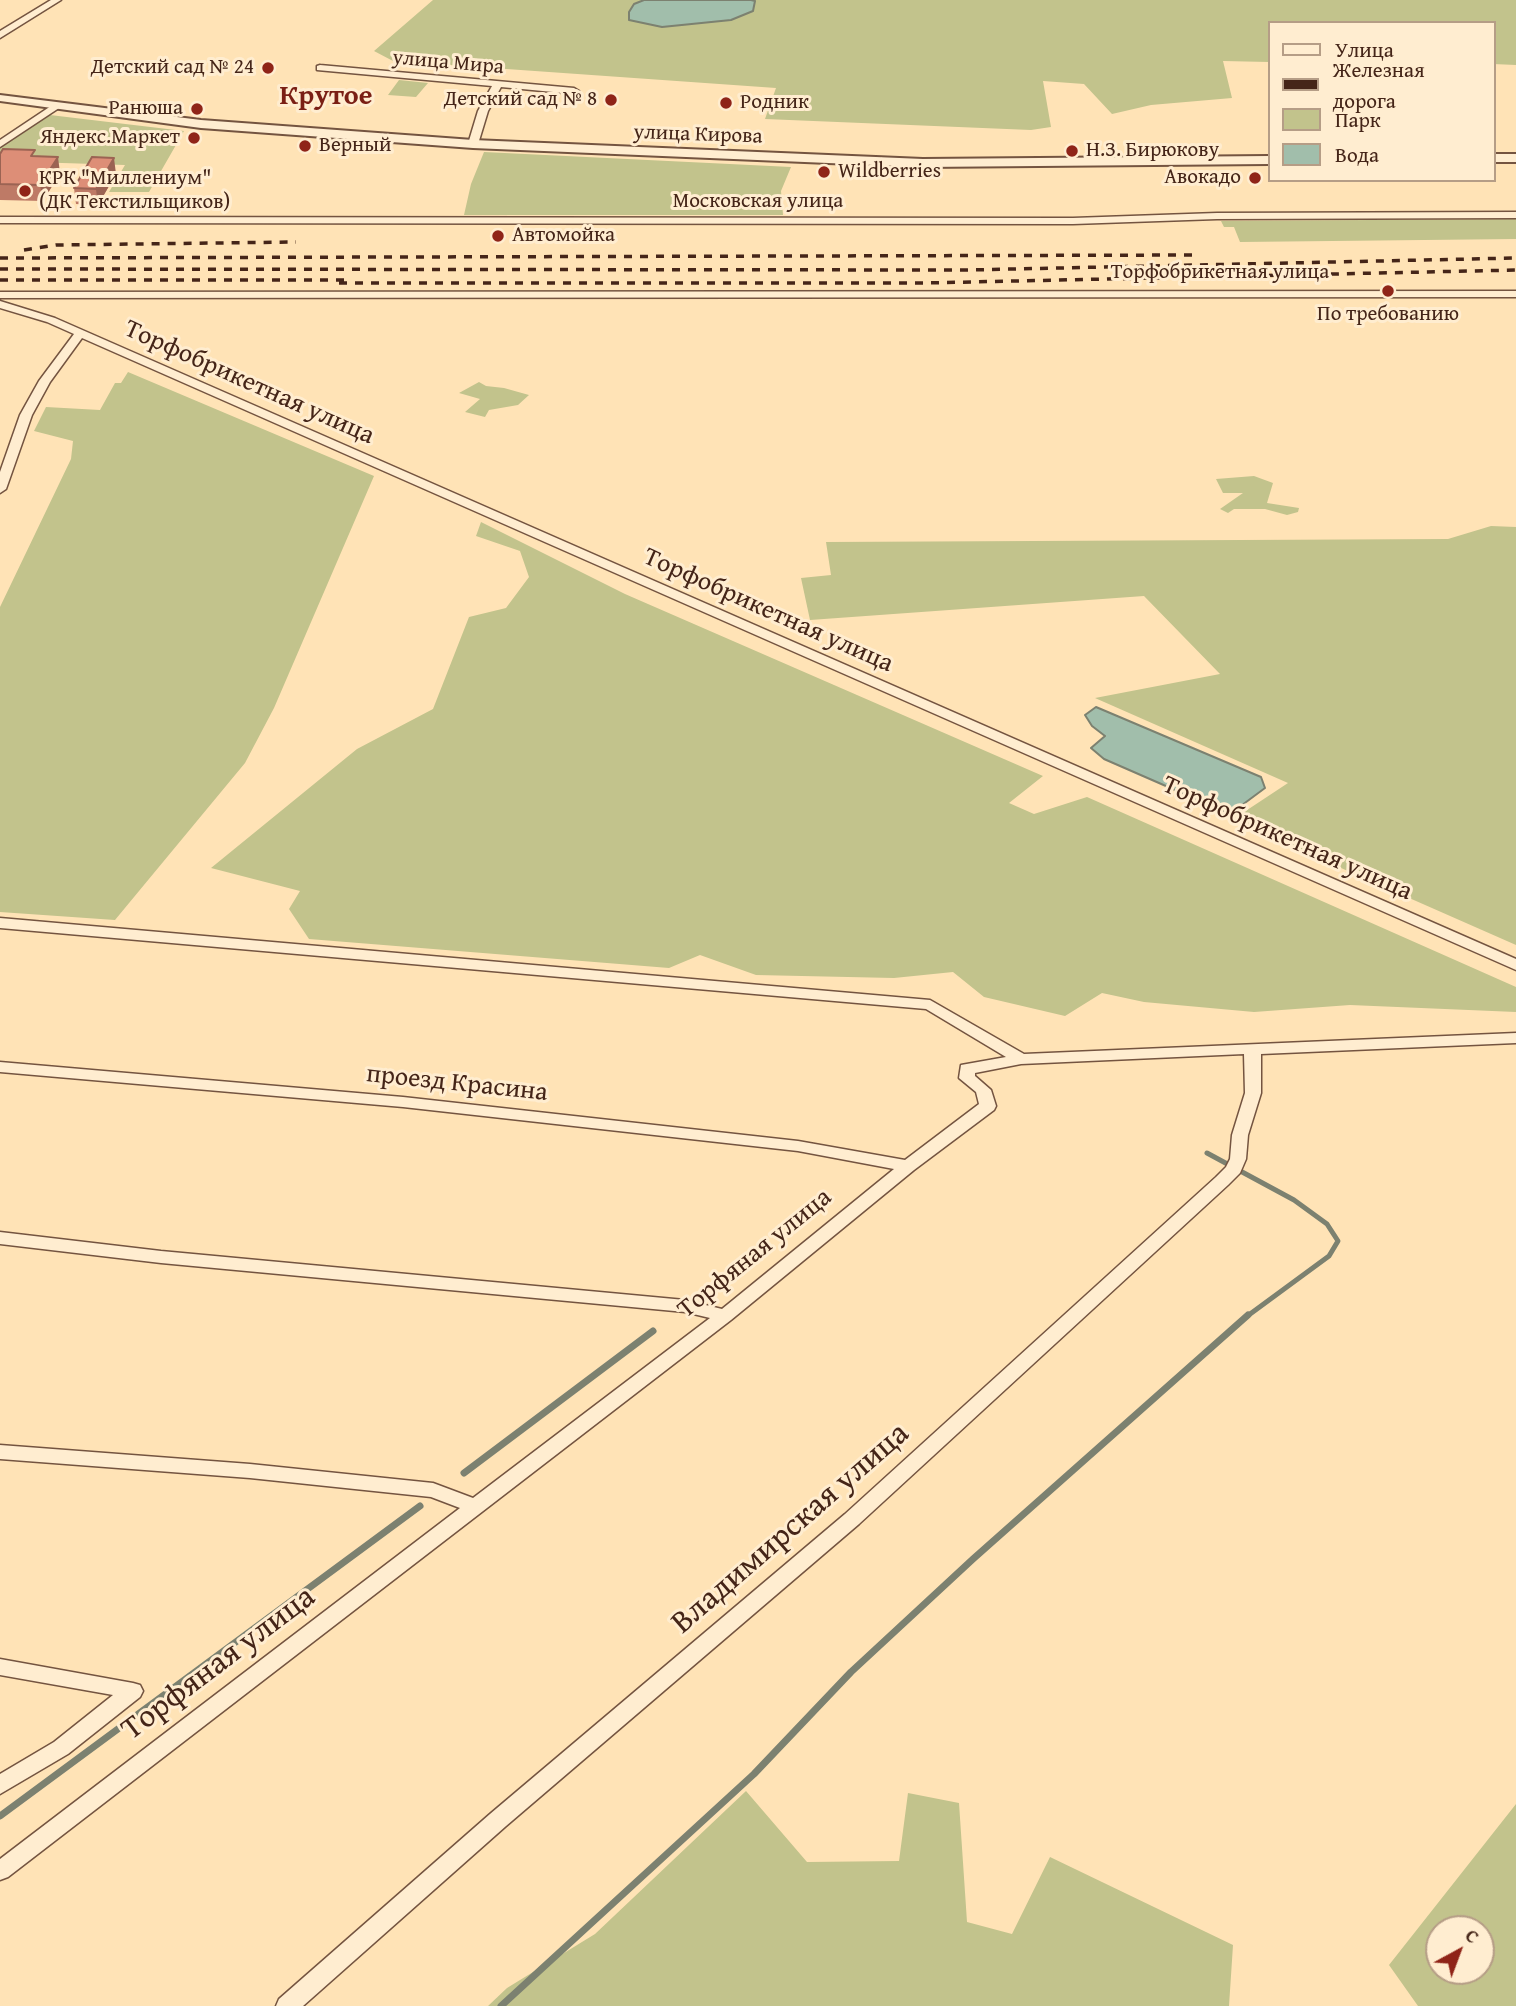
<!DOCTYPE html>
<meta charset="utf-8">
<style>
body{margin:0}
#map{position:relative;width:1516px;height:2006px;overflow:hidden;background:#ffe3b6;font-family:"Gentium Book Plus",serif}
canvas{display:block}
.legend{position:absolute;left:1268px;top:21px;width:228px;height:161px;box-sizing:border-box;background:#ffedd0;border:2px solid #b59d86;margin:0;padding:9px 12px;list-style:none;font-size:21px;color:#452518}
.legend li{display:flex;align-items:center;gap:14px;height:35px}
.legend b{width:35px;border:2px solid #b59d86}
.north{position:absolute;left:1425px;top:1915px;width:70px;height:70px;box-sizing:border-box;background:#ffedd0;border:2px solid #b59d86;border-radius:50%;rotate:41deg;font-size:19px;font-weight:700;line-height:28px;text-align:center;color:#452518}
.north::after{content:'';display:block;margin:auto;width:24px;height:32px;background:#8f2418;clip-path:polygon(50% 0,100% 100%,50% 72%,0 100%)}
</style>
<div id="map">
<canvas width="1516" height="2006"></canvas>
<ul class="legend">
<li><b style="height:9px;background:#ffedd0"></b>Улица</li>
<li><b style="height:9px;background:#452518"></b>Железная дорога</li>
<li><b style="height:19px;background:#c2c38c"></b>Парк</li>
<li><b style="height:19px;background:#a1beab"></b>Вода</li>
</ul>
<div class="north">С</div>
</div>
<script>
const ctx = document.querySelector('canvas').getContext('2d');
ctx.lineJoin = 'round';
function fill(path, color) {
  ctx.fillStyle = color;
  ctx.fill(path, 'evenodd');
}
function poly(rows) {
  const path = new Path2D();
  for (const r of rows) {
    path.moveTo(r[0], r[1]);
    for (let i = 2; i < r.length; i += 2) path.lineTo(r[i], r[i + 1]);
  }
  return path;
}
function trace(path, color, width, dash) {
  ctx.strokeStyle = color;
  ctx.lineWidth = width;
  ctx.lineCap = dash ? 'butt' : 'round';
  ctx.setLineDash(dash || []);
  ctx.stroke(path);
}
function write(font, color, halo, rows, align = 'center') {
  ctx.font = font + ' "Gentium Book Plus",serif';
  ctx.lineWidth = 6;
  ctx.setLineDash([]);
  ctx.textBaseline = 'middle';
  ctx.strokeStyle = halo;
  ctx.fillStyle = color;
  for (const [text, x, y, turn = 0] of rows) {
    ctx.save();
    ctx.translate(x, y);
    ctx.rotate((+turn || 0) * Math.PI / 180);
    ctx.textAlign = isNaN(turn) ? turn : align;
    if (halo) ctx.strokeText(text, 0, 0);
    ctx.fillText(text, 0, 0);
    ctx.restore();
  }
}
fill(poly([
 [433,0,1516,0,1516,65,1493,64,1493,23,1269,23,1269,62,1223,61,1232,98,1151,105,1112,114,1084,84,1043,81,1051,127,1031,130,765,119,776,88,393,61,374,51],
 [399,80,428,83,416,97,388,95],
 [50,115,184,131,149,192,109,192,125,165,0,161,0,148],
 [484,152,791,167,781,191,783,215,464,215,471,184],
 [1516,219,1516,239,1240,242,1234,227,1224,227,1221,221],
 [128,372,374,476,274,708,245,763,115,920,0,912,0,607,71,459,73,441,34,431,46,407,100,410,115,383,121,383],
 [479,382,486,386,504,388,529,395,518,405,489,410,485,417,465,412,480,399,459,393],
 [1254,476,1273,483,1267,503,1299,508,1298,512,1287,515,1265,509,1234,509,1228,513,1220,509,1243,493,1223,493,1216,479],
 [481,522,625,594,1043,776,1009,803,1034,814,1087,797,1516,987,1516,1012,1350,1005,1254,1012,1144,1002,1102,993,1065,1016,984,997,953,972,894,978,756,975,700,955,669,968,309,939,289,909,300,891,211,868,357,749,433,709,469,617,506,608,529,577,520,551,476,536],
 [1491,526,1516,527,1516,945,1232,820,1288,783,1095,698,1220,674,1144,596,810,620,801,578,831,575,826,542,1448,539],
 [746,1791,807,1862,899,1861,908,1793,959,1803,967,1922,1012,1934,1050,1857,1233,1945,1229,2006,488,2006,507,1988,595,1934],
 [1516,1804,1516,2006,1418,2006,1389,1965],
 [1439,1929,1481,1929,1481,1971,1439,1971]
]), '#c2c38c');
const water = poly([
 [644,0,751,0,755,1,753,11,731,20,662,27,629,20,629,12,634,4,644,0],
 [1096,707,1261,777,1265,788,1230,814,1104,759,1091,748,1105,736,1092,726,1085,715,1096,707]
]);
fill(water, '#a1beab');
trace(water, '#7c8170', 2);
trace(poly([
 [1207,1153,1294,1200,1327,1224,1338,1241,1329,1256,1246,1317]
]), '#7c8170', 5);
trace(poly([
 [464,1473,653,1331],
 [0,1816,420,1506],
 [501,2006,754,1774,851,1672,973,1559,1248,1315]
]), '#7c8170', 7);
const minor = poly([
 [51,0,61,0,0,38,0,31,51,0],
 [320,65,574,88,579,91,574,94,501,87,488,111,478,144,473,147,468,144,478,111,492,86,317,70,317,66,320,65],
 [54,104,62,106,0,147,0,140,54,104],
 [1516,212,1516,218,1217,219,1073,224,0,223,0,217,1073,218,1217,213,1516,212],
 [1516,291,1516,297,0,298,0,292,1516,291],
 [0,301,55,318,1516,959,1516,970,82,338,50,382,32,415,6,489,0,493,0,472,20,415,39,381,74,334,47,322,0,308,0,301],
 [0,918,930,1000,1024,1054,1516,1033,1516,1043,1261,1054,1261,1093,1248,1135,1246,1159,1240,1173,1228,1185,859,1524,506,1826,303,2006,276,2006,279,1999,490,1814,845,1514,1216,1177,1226,1167,1230,1159,1232,1135,1245,1093,1244,1054,1021,1064,975,1073,975,1076,991,1090,996,1106,994,1110,914,1170,731,1320,8,1877,0,1880,0,1859,460,1508,431,1497,250,1478,0,1459,0,1445,250,1464,433,1483,473,1498,710,1318,685,1312,161,1263,0,1244,0,1232,161,1251,685,1300,722,1309,894,1169,798,1151,403,1107,0,1072,0,1062,403,1097,798,1141,905,1160,979,1104,976,1092,959,1078,961,1065,1006,1057,926,1009,0,928,0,918],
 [0,1659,133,1683,140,1685,143,1691,140,1697,68,1754,0,1794,0,1774,54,1742,113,1695,0,1675,0,1659]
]);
const tertiary = poly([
 [0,95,201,120,473,140,923,159,1269,156,1269,164,923,167,473,148,201,128,0,101,0,95],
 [1493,154,1516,154,1516,162,1493,162,1493,154]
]);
trace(minor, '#745440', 3);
trace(tertiary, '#745440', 4);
fill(minor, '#ffedd0');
fill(tertiary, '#ffedd0');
trace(poly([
 [24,250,56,245,296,242],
 [0,258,1198,255],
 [0,269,967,270,1516,258],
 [0,280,347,280],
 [339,283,924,283,1516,270]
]), '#452518', 3.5, [8, 8]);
fill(poly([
 [0,154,36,156,60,173,43,201,0,200],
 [116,174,98,205,76,204,74,188]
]), '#be7a66');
fill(poly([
 [58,157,60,173,43,201,40,185],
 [114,158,116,174,98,205,96,189]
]), '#9b6353');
const building = poly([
 [3,149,35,150,31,156,58,157,40,185,0,184,0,154,3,149],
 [92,157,114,158,96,189,74,188,92,157]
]);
fill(building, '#dd8e77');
trace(building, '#9b6353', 2);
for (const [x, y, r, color] of [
 [268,68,7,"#8f2418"],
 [611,100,7,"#8f2418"],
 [726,103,7,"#8f2418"],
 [197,109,7,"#8f2418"],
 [194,138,7,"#8f2418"],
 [305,146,7,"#8f2418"],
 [1072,151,7,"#8f2418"],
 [824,172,7,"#8f2418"],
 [1255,178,7,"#8f2418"],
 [25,191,7,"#8f2418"],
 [498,236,7,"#8f2418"],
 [1388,291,7,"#8f2418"]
]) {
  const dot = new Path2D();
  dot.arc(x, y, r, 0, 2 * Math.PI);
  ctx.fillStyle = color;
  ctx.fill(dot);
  trace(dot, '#ffedd0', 2.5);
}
write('21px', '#452518', '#ffedd0', [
 ["улица Мира",448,63,5],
 ["улица Кирова",698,135,2],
 ["Московская улица",758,202],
 ["Торфобрикетная улица",1220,273]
]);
write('21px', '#452518', '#ffedd0', [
 ["Детский сад № 24",254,68,"right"],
 ["Детский сад № 8",597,100,"right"],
 ["Родник",740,103],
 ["Ранюша",183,109,"right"],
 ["Яндекс.Маркет",180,138,"right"],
 ["Верный",319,146],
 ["Н.З. Бирюкову",1086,151],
 ["Wildberries",838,172],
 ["Авокадо",1241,178,"right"],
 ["КРК \"Миллениум\"",39,179],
 ["(ДК Текстильщиков)",39,203],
 ["Автомойка",512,236],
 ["По требованию",1388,315,"center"]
], 'left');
write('26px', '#452518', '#ffedd0', [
 ["Торфобрикетная улица",249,383,24],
 ["Торфобрикетная улица",768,611,24],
 ["Торфобрикетная улица",1287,839,24],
 ["проезд Красина",457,1084,6],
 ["Торфяная улица",755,1254,-39]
]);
write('bold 28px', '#7a1f14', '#ffedd0', [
 ["Крутое",326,97]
]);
write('32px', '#452518', '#ffedd0', [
 ["Владимирская улица",791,1529,-41],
 ["Торфяная улица",219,1664,-37]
]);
</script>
